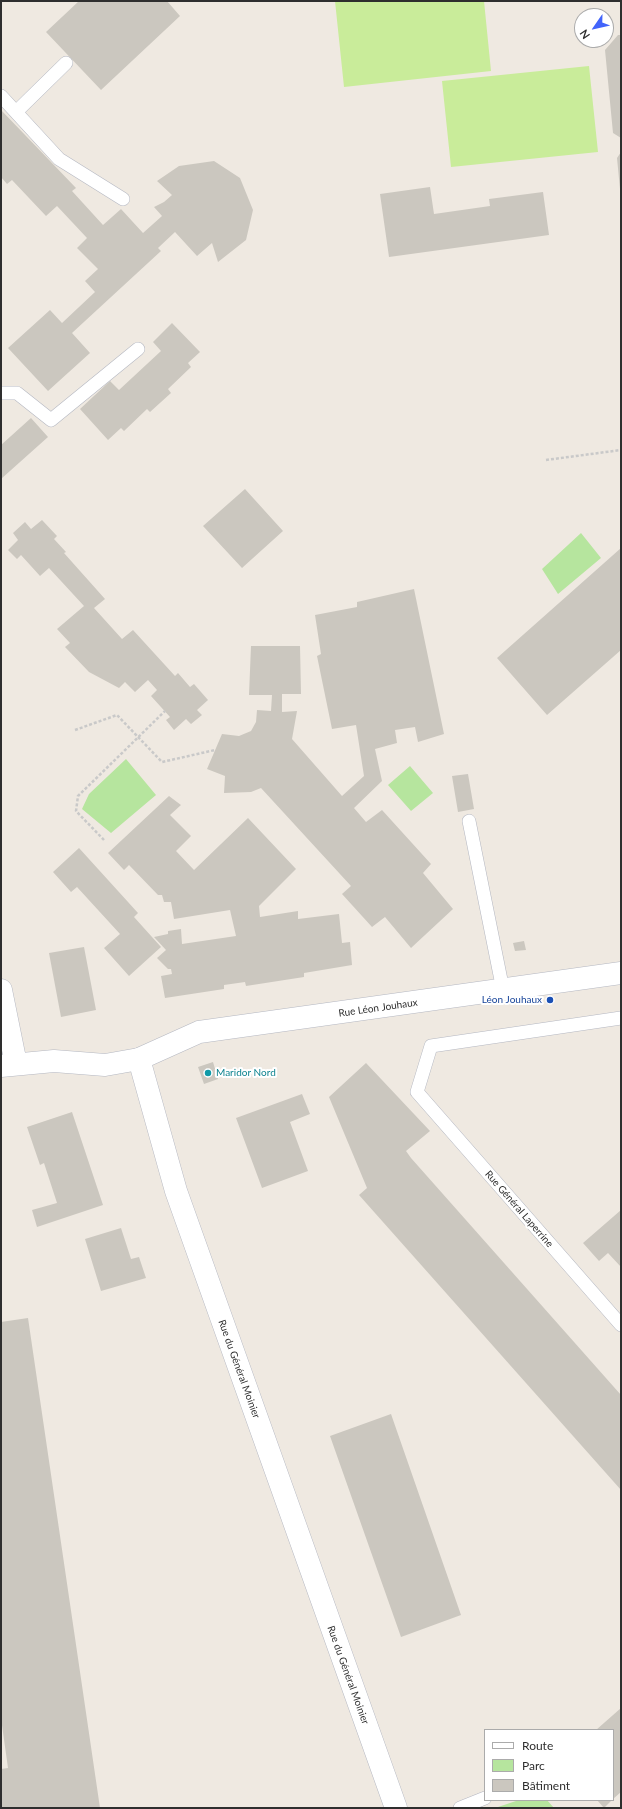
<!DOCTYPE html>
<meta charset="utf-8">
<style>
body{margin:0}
#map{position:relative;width:622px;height:1809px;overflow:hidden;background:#efe9e1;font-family:Lato,sans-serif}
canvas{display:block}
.frame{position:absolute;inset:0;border:2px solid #2e2e2e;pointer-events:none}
.legend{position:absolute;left:484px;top:1729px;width:130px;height:72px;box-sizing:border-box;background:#fff;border:1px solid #ababab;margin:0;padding:5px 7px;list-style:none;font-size:12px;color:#2e2e2e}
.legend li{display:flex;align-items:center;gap:8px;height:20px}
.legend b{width:20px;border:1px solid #ababab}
.north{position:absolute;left:574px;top:8px;width:40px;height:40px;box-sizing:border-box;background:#fff;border:1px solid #ababab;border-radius:50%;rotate:236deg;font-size:11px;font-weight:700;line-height:16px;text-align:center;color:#2e2e2e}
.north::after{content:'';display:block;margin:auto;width:14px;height:18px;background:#4264fb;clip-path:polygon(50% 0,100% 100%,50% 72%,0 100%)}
</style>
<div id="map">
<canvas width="622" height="1809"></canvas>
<div class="frame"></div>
<ul class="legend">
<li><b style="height:5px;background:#fff"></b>Route</li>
<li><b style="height:11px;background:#b6e59e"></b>Parc</li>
<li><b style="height:11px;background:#cbc7bf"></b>Bâtiment</li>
</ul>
<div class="north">N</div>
</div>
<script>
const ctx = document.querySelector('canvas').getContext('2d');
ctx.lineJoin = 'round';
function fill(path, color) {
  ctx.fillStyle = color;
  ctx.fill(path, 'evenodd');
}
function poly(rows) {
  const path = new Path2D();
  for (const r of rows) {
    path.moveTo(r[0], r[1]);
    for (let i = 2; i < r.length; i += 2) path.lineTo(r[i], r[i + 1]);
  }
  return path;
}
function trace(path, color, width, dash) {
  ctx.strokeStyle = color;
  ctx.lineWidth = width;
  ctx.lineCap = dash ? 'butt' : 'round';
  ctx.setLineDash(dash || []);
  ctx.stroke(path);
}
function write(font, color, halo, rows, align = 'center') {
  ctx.font = font + ' Lato,sans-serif';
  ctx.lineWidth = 4;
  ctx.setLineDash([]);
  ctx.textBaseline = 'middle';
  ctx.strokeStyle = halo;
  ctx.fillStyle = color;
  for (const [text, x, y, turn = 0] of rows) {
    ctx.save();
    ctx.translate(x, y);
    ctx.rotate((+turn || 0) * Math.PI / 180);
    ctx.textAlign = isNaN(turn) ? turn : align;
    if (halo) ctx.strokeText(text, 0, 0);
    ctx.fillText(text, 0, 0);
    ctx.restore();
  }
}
fill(poly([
 [581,533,601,558,558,594,542,569],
 [126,759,156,795,111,833,82,809,89,794],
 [410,766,433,793,411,811,388,785],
 [519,1800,547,1800,554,1808,495,1808]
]), '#b6e59e');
fill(poly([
 [335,1,484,1,491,71,344,87],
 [589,66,598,152,451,167,442,81]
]), '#c9ec9a');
fill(poly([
 [79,1,167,1,180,16,101,90,46,32],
 [618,35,621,35,621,138,613,133,605,50],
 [1,110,76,188,72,191,103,225,121,209,143,233,162,216,154,207,164,202,172,195,157,181,179,166,214,161,240,178,253,210,246,240,218,262,212,243,197,256,175,232,158,248,161,251,72,333,90,353,48,391,8,348,50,310,62,323,95,292,85,281,98,269,77,248,87,238,57,206,46,216,12,180,7,184,1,177],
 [621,152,621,189,620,189,617,158],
 [430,187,434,214,490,206,489,199,543,192,549,235,389,257,380,194],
 [172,323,200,352,188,363,191,367,168,389,171,393,150,412,147,409,124,431,121,428,108,440,80,409,110,381,119,390,161,351,153,342],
 [31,418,48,437,1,479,1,445],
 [245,489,283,531,242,568,203,526],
 [42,520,57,536,54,539,66,552,64,553,105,599,94,608,122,639,133,630,175,676,178,673,190,687,194,684,208,700,197,710,202,715,191,724,186,719,174,730,166,720,170,717,151,696,157,690,148,680,135,692,125,682,119,688,89,672,65,647,70,643,57,629,84,606,49,568,40,576,21,555,17,559,8,550,18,540,13,533,25,522,31,529],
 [621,548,621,650,547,715,497,658],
 [414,589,444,734,418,742,415,727,395,730,397,743,375,749,382,781,354,808,366,822,382,810,431,864,423,873,453,909,411,948,385,917,372,927,342,894,351,886,261,788,251,792,224,793,225,776,207,769,222,734,239,736,251,731,256,722,257,710,271,711,272,695,249,695,251,646,300,646,301,694,282,694,282,712,297,711,292,739,342,796,364,776,356,725,332,729,317,656,321,654,315,615,357,607,357,602],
 [468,774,474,809,458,812,452,776],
 [169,796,181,805,170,815,191,836,176,851,194,870,248,818,296,869,259,906,260,917,298,911,298,919,339,914,342,943,350,942,352,965,304,973,304,977,246,986,245,982,224,985,224,989,165,998,161,976,172,974,171,969,168,969,157,958,166,950,154,937,168,934,168,931,181,929,182,944,236,936,230,910,174,919,171,902,164,902,162,895,158,895,129,865,124,870,108,853],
 [79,848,138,913,134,917,161,947,129,976,104,948,120,934,77,887,71,892,53,872],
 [524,941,526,950,515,951,513,943],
 [84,947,96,1010,61,1017,49,953],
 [213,1062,218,1079,204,1084,198,1067],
 [366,1063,430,1131,406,1151,411,1158,621,1395,621,1490,359,1195,367,1188,329,1097],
 [302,1094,310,1114,290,1122,308,1171,262,1188,236,1118],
 [72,1112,103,1205,37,1227,32,1210,57,1203,44,1163,40,1165,27,1127],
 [621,1210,621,1267,608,1253,599,1261,583,1243],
 [121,1228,131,1259,139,1257,146,1278,101,1291,85,1239],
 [28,1318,100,1808,1,1808,1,1769,8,1768,1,1718,1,1322],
 [391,1414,461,1615,401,1637,330,1436],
 [621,1708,621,1792,613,1799,613,1730,596,1730],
 [597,1800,612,1800,604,1808]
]), '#cbc7bf');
const service = poly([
 [1,96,59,159,123,199],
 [16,112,66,63],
 [1,393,17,393,51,420,138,349],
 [469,821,503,990],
 [621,1018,431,1046,417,1092,621,1325],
 [460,1808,485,1798]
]);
const minor = poly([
 [1,990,16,1064],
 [1,1066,54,1061,105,1065,139,1059,176,1191,396,1808]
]);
const tertiary = poly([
 [139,1059,199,1032,621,973]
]);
trace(service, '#b4b7c1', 14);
trace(minor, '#b4b7c1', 23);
trace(tertiary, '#b4b7c1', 23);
trace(poly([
 [546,460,621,450],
 [75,730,117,715,162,762,215,750],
 [104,840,76,811,78,796,165,711]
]), '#c9c9c9', 2.5, [3, 2]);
trace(service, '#fff', 13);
trace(minor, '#fff', 22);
trace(tertiary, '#fff', 22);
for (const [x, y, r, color] of [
 [550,1000,4,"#1a4fb4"],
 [208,1073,4,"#0f9aa8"]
]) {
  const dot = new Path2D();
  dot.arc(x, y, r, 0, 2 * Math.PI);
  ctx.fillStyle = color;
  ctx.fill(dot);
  trace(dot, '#fff', 1.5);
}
write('10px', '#164399', '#fff', [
 ["Léon Jouhaux",542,1000]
], 'right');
write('10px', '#2e2e2e', '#fff', [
 ["Rue Léon Jouhaux",378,1008,-8],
 ["Rue Général Laperrine",519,1209,49],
 ["Rue du Général Moinier",239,1369,70],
 ["Rue du Général Moinier",348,1675,70]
]);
write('10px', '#0d838f', '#fff', [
 ["Maridor Nord",216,1073]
], 'left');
</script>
